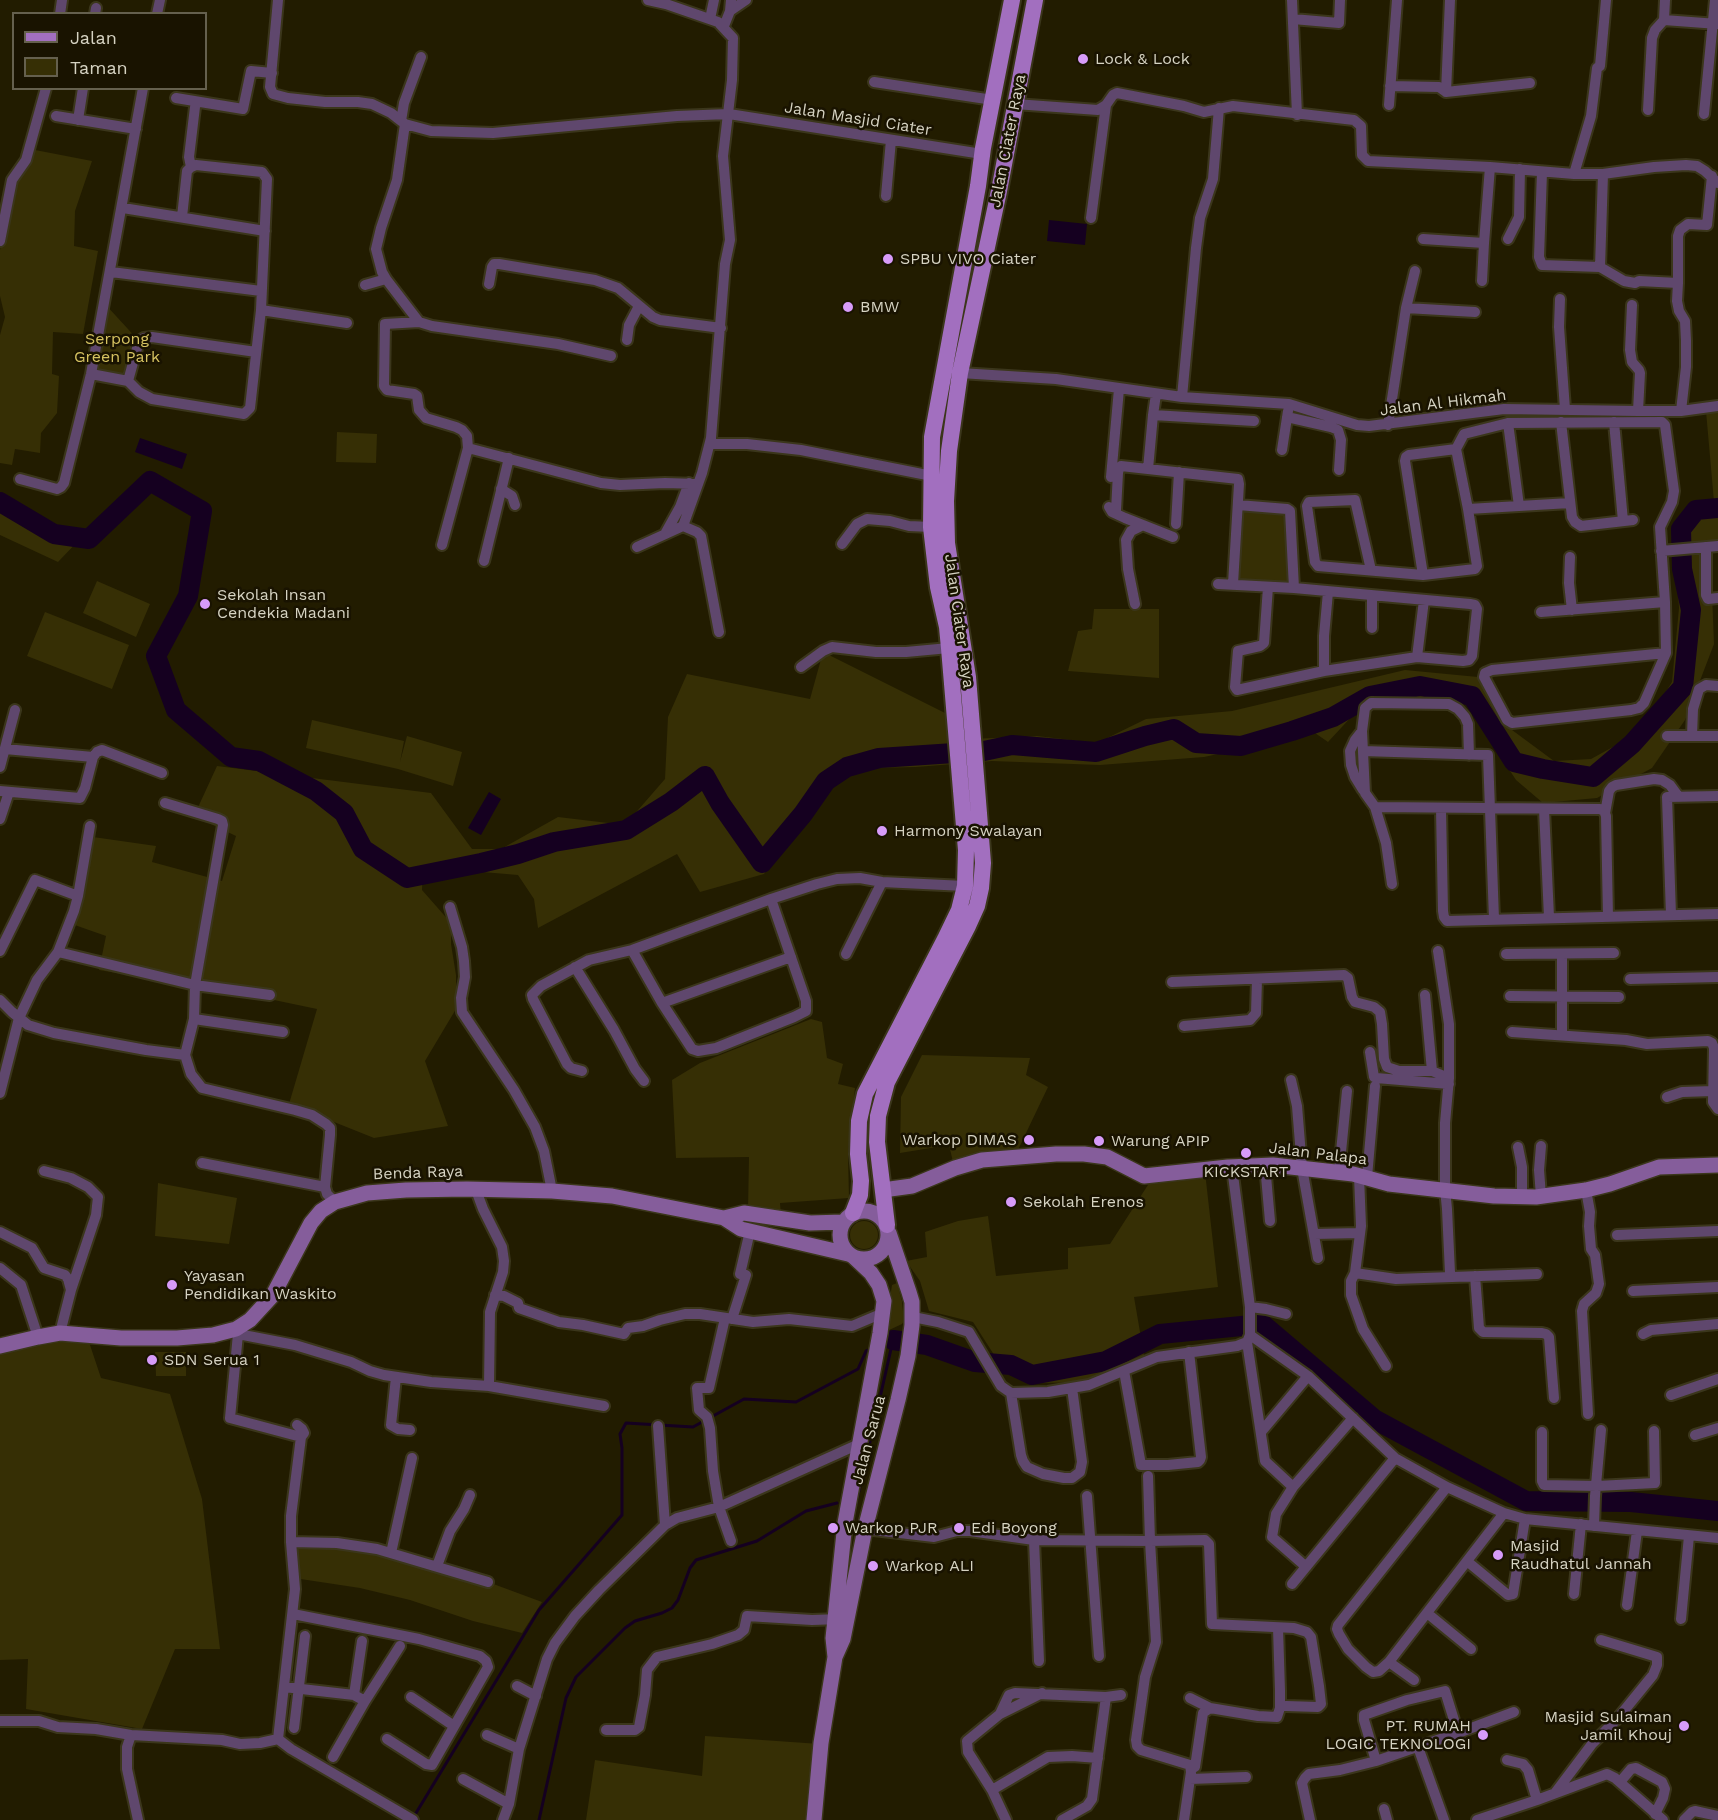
<!DOCTYPE html>
<style>
body{margin:0}
#map{position:relative;width:1718px;height:1820px;overflow:hidden;background:#221c00;font-family:"Work Sans",sans-serif}
canvas{display:block}
.legend{position:absolute;left:12px;top:12px;width:195px;height:78px;box-sizing:border-box;background:#191300;border:2px solid #65604e;margin:0;padding:8px 10px;list-style:none;font-size:18px;color:#d6d3c2}
.legend li{display:flex;align-items:center;gap:12px;height:30px}
.legend b{width:30px;border:2px solid #65604e}
</style>
<div id="map">
<canvas width="1718" height="1820"></canvas>
<ul class="legend">
<li><b style="height:8px;background:#a26fbf"></b>Jalan</li>
<li><b style="height:16px;background:#362f05"></b>Taman</li>
</ul>
</div>
<script>
const ctx = document.querySelector('canvas').getContext('2d');
ctx.lineJoin = 'round';
function fill(path, color) {
  ctx.fillStyle = color;
  ctx.fill(path, 'evenodd');
}
function poly(rows) {
  const path = new Path2D();
  for (const r of rows) {
    if (r.length === 3) {
      path.moveTo(r[0] + r[2], r[1]);
      path.arc(r[0], r[1], r[2], 0, 2 * Math.PI);
      continue;
    }
    path.moveTo(r[0], r[1]);
    for (let i = 2; i < r.length; i += 2) path.lineTo(r[i], r[i + 1]);
  }
  return path;
}
function trace(path, color, width, dash) {
  ctx.strokeStyle = color;
  ctx.lineWidth = width;
  ctx.lineCap = dash ? 'butt' : 'round';
  ctx.setLineDash(dash || []);
  ctx.stroke(path);
}
function write(font, color, halo, rows, align = 'center') {
  ctx.font = font + ' "Work Sans",sans-serif';
  ctx.lineWidth = 5;
  ctx.setLineDash([]);
  ctx.textBaseline = 'middle';
  ctx.strokeStyle = halo;
  ctx.fillStyle = color;
  for (const [text, x, y, turn = 0] of rows) {
    ctx.save();
    ctx.translate(x, y);
    ctx.rotate((+turn || 0) * Math.PI / 180);
    ctx.textAlign = isNaN(turn) ? turn : align;
    if (halo) ctx.strokeText(text, 0, 0);
    ctx.fillText(text, 0, 0);
    ctx.restore();
  }
}
fill(poly([
 [30,149,92,161,75,211,74,246,98,251,83,334,53,332,52,374,59,376,57,413,41,433,40,453,15,449,12,465,0,463,0,335,5,317,0,296,0,250,13,177,18,168,18,160],
 [105,304,139,341,128,381,91,374],
 [1718,410,1718,540,1710,541,1714,644,1685,720,1652,768,1597,798,1543,803,1516,780,1466,704,1394,701,1354,714,1328,742,1315,733,1204,757,1100,765,992,761,916,767,871,768,840,780,820,799,764,874,700,892,677,854,538,928,534,899,518,875,423,867,422,890,451,923,451,944,456,975,456,1009,425,1061,448,1126,374,1138,289,1104,317,1009,274,1000,99,970,106,936,69,923,93,837,156,846,152,862,222,881,236,836,194,816,217,766,431,793,472,849,501,849,558,817,625,825,665,779,668,717,687,674,810,699,823,652,947,714,949,740,1037,736,1097,743,1146,719,1232,711,1405,670,1478,677,1508,727,1554,761,1591,759,1640,732,1672,682,1679,608,1674,533,1690,507,1714,502,1706,411],
 [337,432,377,434,376,463,336,462],
 [0,493,81,538,58,562,0,535],
 [1238,505,1287,509,1294,588,1229,584],
 [97,581,150,604,136,637,83,613],
 [1094,609,1159,609,1159,678,1068,671,1078,631,1092,629],
 [45,612,129,645,112,689,27,656],
 [312,720,404,741,400,762,407,736,462,752,453,786,398,769,306,748],
 [811,1019,822,1022,827,1058,843,1064,838,1084,855,1088,848,1154,849,1198,780,1203,781,1215,748,1210,749,1157,676,1158,672,1080,700,1063],
 [922,1055,1030,1058,1026,1075,1048,1087,1016,1154,954,1166,949,1145,900,1153,901,1097],
 [1205,1172,1218,1287,1134,1297,1145,1361,1109,1382,1032,1383,998,1361,973,1322,929,1311,920,1281,906,1261,927,1257,925,1232,958,1221,988,1216,996,1276,1068,1269,1068,1248,1110,1244,1155,1174],
 [158,1183,237,1198,229,1244,155,1236],
 [864,1235,14],
 [897,1283,902,1301,904,1321,902,1324,887,1331,885,1330,892,1285],
 [60,1339,89,1342,101,1378,170,1394,202,1499,220,1649,175,1649,142,1729,26,1709,28,1659,0,1660,0,1351],
 [155,1352,186,1352,186,1376,156,1376],
 [291,1542,337,1543,488,1582,542,1602,522,1633,473,1621,410,1600,360,1588,294,1578],
 [705,1736,820,1744,812,1820,586,1820,595,1760,702,1776]
]), '#362f05');
fill(poly([
 [1049,220,1087,224,1085,245,1047,241],
 [140,438,187,454,182,469,135,452],
 [489,792,501,799,481,835,468,828]
]), '#150020');
trace(poly([
 [883,1344,893,1340],
 [856,1504,893,1340],
 [413,1818,539,1610,622,1515,622,1448,620,1434,626,1423,693,1427,744,1399,796,1402,858,1369,866,1351,872,1349],
 [539,1820,566,1698,576,1677,625,1628,635,1621,662,1613,672,1608,678,1600,690,1568,696,1560,757,1541,806,1511,837,1503]
]), '#150020', 3);
trace(poly([
 [0,502,54,534,89,539,150,481,202,511,188,596,156,656,176,710,231,757,259,761,316,791,344,813,363,849,407,878,481,863,518,854,554,842,626,830,671,802,705,776,720,803,762,863,803,814,826,781,847,767,879,758,984,751,1012,745,1096,752,1145,736,1174,729,1196,743,1241,746,1292,731,1333,717,1370,696,1420,686,1472,696,1514,762,1543,769,1593,777,1632,744,1683,687,1691,610,1682,569,1681,529,1696,510,1718,508],
 [893,1340,927,1345,975,1362,1011,1365,1032,1375,1106,1361,1160,1334,1262,1324,1374,1419,1526,1501,1631,1502,1718,1511]
]), '#150020', 20);
const street = poly([
 [278,0,270,87,273,94,288,98,325,102,358,102,372,104,391,113,405,124,431,131,493,133,677,116,729,114,982,154],
 [1292,0,1297,115],
 [730,11,746,0],
 [60,14,62,0],
 [95,14,96,8],
 [157,14,160,0],
 [710,19,714,0],
 [1293,19,1339,23,1340,0],
 [1664,20,1718,24],
 [724,26,730,11,731,0],
 [874,82,993,100],
 [1390,86,1439,87,1446,92,1530,83],
 [1446,92,1450,0],
 [176,98,243,109,251,71,272,73],
 [1015,104,1098,110,1106,105],
 [1389,105,1397,0],
 [1648,110,1652,38,1655,30,1664,20,1665,0],
 [1704,114,1715,0],
 [56,116,136,129],
 [78,120,83,88],
 [401,121,404,103,421,57],
 [1542,172,1539,257,1542,265,1600,267,1624,281,1635,283,1639,281,1678,283,1678,236,1680,230,1688,224,1707,225,1712,176],
 [1574,174,1591,116,1597,68,1600,66,1606,0],
 [886,196,891,140],
 [123,208,265,231],
 [182,217,187,171,191,167,189,157,195,107],
 [1091,218,1106,105,1113,95,1117,93,1184,106,1204,112,1233,106,1354,120,1361,126,1362,155,1368,161,1490,167,1574,174,1603,174,1654,167,1686,165,1697,166,1705,171,1718,183],
 [1423,239,1484,243],
 [1508,239,1519,217,1520,169],
 [0,241,12,180,26,160,46,88],
 [1600,267,1603,174],
 [111,272,261,291],
 [386,279,382,272,376,249,381,228,397,180,405,124],
 [1482,281,1484,243,1490,167],
 [1678,283,1677,301,1679,311,1685,321,1686,341,1686,367,1681,411],
 [489,284,492,267,494,264,499,264,595,280,618,288,653,317,660,320,721,328],
 [365,285,386,279,419,322,432,326,558,344,611,356],
 [1560,299,1559,327,1565,409],
 [1632,305,1630,350,1632,362,1639,370,1640,373,1638,411],
 [1406,308,1475,312],
 [261,310,347,323],
 [419,322,385,324,384,386,387,390,414,394,417,396,419,410,426,418,456,427,462,430,467,436,468,448,442,545],
 [627,340,629,325,639,306],
 [960,373,1056,379,1182,397,1289,404,1357,425,1369,426,1504,409,1638,411,1681,411,1718,406],
 [91,374,128,381,139,392,152,399,244,414,250,408,261,310,267,179,262,172,196,165,191,167],
 [128,381,139,341,144,338,152,337,256,352],
 [1156,394,1153,415,1254,421],
 [1182,397,1196,248,1200,218,1213,179,1219,108],
 [1287,417,1331,427,1338,430,1341,440,1339,470],
 [1561,422,1572,517,1575,522,1581,526,1633,520],
 [1614,422,1623,521],
 [1508,423,1519,506],
 [1388,425,1406,308,1415,271],
 [710,444,747,444,801,450,932,476],
 [468,448,601,483,620,485,665,483,698,484],
 [1282,450,1288,411],
 [1148,469,1153,415],
 [1111,477,1119,389],
 [20,479,57,489,61,487,64,483,91,374,143,88],
 [501,489,512,496,515,505],
 [1238,505,1287,509,1290,511,1294,588],
 [1109,507,1112,512,1125,518,1173,537],
 [1468,509,1570,503],
 [1116,510,1118,473,1119,468,1121,466,1238,479,1239,484,1233,584],
 [1176,524,1179,472],
 [683,526,697,532,701,536,719,632],
 [665,534,680,507,689,483],
 [842,544,857,524,867,519,890,521,909,526,931,527],
 [637,547,683,526,702,473,711,438,725,264,730,240,723,156,732,80,733,38,718,22,666,4,648,0],
 [1706,547,1706,595,1708,599,1718,598],
 [1661,551,1718,546],
 [1570,557,1569,583,1572,610],
 [484,561,509,458],
 [1371,570,1355,500,1309,502,1307,506,1315,562,1318,566,1423,575,1475,569,1477,566,1468,509,1456,449,1464,434,1508,423,1662,422,1665,425,1674,491,1672,502,1660,527,1665,602,1666,653,1644,703,1639,708,1631,710,1512,723,1507,720,1484,677,1485,673,1492,670,1666,653],
 [1423,575,1405,461,1406,457,1409,455,1456,449],
 [1218,584,1294,588,1470,604,1475,605,1477,609,1472,656,1469,660,1463,661,1417,657,1324,671,1237,690,1235,687,1238,651,1260,646,1264,643,1268,587],
 [1135,604,1128,569,1126,540,1131,531,1143,525],
 [1541,612,1665,602],
 [1372,628,1372,596],
 [1417,657,1424,600],
 [801,667,823,651,832,647,876,652,906,652,949,648],
 [1324,671,1324,636,1328,592],
 [1362,731,1355,740,1350,751,1351,765,1355,777,1363,790],
 [1667,736,1718,736],
 [1692,736,1693,709,1699,689,1706,685,1718,686],
 [5,749,93,757,97,752,102,750,162,773],
 [1363,751,1488,755,1494,919],
 [0,767,15,710],
 [0,791,80,798,85,788,93,757],
 [165,803,218,819,222,821,223,825,195,985,194,1019,185,1055,191,1074,202,1088,295,1110,312,1115,326,1124,330,1128,330,1135,325,1187,327,1194,335,1202],
 [1375,807,1600,809,1604,811,1606,816,1608,917],
 [1441,809,1443,911,1444,917,1447,921,1718,914],
 [1544,809,1549,917],
 [1605,813,1609,791,1612,787,1616,785,1654,779,1662,780,1670,785,1678,796],
 [0,819,9,792],
 [1392,884,1386,843,1375,807,1365,793,1362,731,1365,708,1371,703,1449,704,1458,709,1465,717,1468,724,1469,755],
 [78,896,90,826],
 [450,907,462,947,464,961,465,977,461,998,462,1012,514,1090,535,1127,544,1151,552,1191],
 [1671,915,1667,797,1718,796],
 [632,950,662,1003,692,1049,698,1051,716,1048,794,1017,806,1011,806,1001,771,899],
 [0,951,35,880,78,896,74,911,58,952,37,980,19,1018,0,1093],
 [1438,951,1449,1024,1449,1078,1445,1123,1445,1189,1447,1209,1450,1273,1452,1277,1537,1274],
 [58,952,195,985,270,995],
 [846,954,882,882],
 [1506,954,1614,953],
 [1562,954,1562,1035],
 [575,967,614,1030,635,1069,644,1081],
 [1630,979,1718,977],
 [1172,982,1344,975,1348,978,1352,997,1355,1002,1374,1007,1380,1012,1382,1024,1384,1059,1387,1067,1399,1071,1432,1071,1449,1078],
 [1425,995,1432,1071],
 [1510,996,1619,997],
 [0,1000,12,1012,28,1025,54,1033,146,1050,185,1055],
 [662,1003,791,957],
 [194,1019,283,1032],
 [1184,1026,1250,1020,1256,1013,1257,979],
 [1512,1032,1626,1040,1647,1044,1708,1041,1712,1043,1714,1048,1713,1102,1718,1109],
 [1370,1052,1374,1077,1376,1078,1449,1084],
 [582,1071,571,1068,567,1064,533,999,532,995,541,986,589,960,632,950,771,899,817,884,837,879,860,878,882,882,965,886],
 [1291,1080,1297,1106,1302,1168,1318,1258],
 [1667,1097,1682,1092,1713,1091],
 [1518,1147,1522,1167,1522,1197],
 [202,1163,325,1187],
 [1265,1165,1270,1221],
 [44,1171,71,1178,88,1187,98,1197,96,1215,71,1290],
 [1339,1172,1347,1091],
 [1233,1175,1250,1307,1250,1335,1247,1342,1265,1461,1293,1487],
 [1367,1177,1375,1086],
 [476,1190,483,1209,502,1247,504,1261,503,1272,490,1312,489,1386],
 [1586,1190,1590,1212,1589,1226,1591,1249,1595,1255,1599,1284,1596,1293,1584,1304,1582,1311,1588,1414],
 [1541,1196,1539,1170,1541,1146],
 [0,1232,32,1248,44,1268,65,1275,68,1279,71,1290,60,1333],
 [1314,1234,1360,1233],
 [1617,1235,1718,1231],
 [0,1268,21,1285,38,1337],
 [1355,1273,1361,1226,1359,1176],
 [1475,1276,1479,1328,1483,1332,1542,1333,1546,1334,1549,1337,1554,1398],
 [1633,1291,1718,1287],
 [495,1295,504,1296,518,1303,519,1308,559,1322,583,1325,624,1334,628,1328,643,1326,660,1320,685,1314,700,1314,753,1322,789,1319,852,1326,883,1313],
 [1250,1307,1266,1309,1286,1314],
 [913,1317,938,1322,969,1332,1001,1386,1011,1393,1048,1392,1089,1385,1157,1357,1237,1346,1247,1342],
 [725,1318,709,1388,697,1388,699,1410,707,1417,710,1428,713,1471,719,1507,731,1541],
 [732,1319,746,1275,740,1274,750,1231],
 [236,1329,238,1334,230,1418,301,1437,291,1516,291,1542,295,1589,278,1739],
 [238,1334,295,1345,351,1362,370,1371,384,1375,431,1382,489,1386,604,1406],
 [1643,1334,1651,1330,1718,1324],
 [1250,1335,1308,1376,1395,1458,1447,1487,1504,1513,1525,1519,1718,1538],
 [1386,1366,1363,1329,1351,1295,1351,1281,1355,1273,1396,1279,1452,1277],
 [1124,1371,1141,1465,1168,1465,1198,1462,1200,1460,1201,1457,1189,1352],
 [396,1377,391,1425,398,1429,410,1430],
 [1011,1393,1021,1455,1023,1461,1027,1467,1043,1474,1064,1478,1072,1478,1080,1472,1082,1462,1072,1388],
 [1671,1395,1718,1379],
 [297,1425,302,1429,304,1433,301,1437],
 [658,1426,665,1525],
 [1261,1432,1308,1376],
 [1542,1432,1542,1481,1544,1485,1597,1486,1655,1483,1654,1431],
 [1695,1435,1718,1428],
 [1148,1476,1150,1541,1156,1642,1145,1677,1136,1740,1137,1746,1141,1750,1190,1765,1191,1772,1184,1820],
 [1447,1487,1338,1625,1337,1629,1339,1634,1348,1649,1366,1667,1373,1672,1379,1671,1389,1662,1504,1513],
 [1087,1496,1099,1656],
 [1594,1526,1595,1496,1601,1430],
 [865,1529,934,1537,957,1531,970,1531,1034,1540,1150,1541,1205,1540,1209,1544,1212,1624,1294,1628,1307,1632,1311,1637,1319,1686,1321,1704,1318,1707,1286,1706],
 [1034,1540,1039,1661],
 [291,1542,337,1543,377,1549,488,1582],
 [391,1553,412,1458],
 [1468,1562,1508,1595,1513,1594,1525,1519],
 [437,1566,450,1531,464,1509,470,1495],
 [1307,1566,1304,1565,1272,1537,1276,1514,1293,1487,1353,1418],
 [1292,1584,1395,1458],
 [1574,1594,1581,1524],
 [1627,1605,1637,1531],
 [1427,1613,1471,1649],
 [293,1614,419,1639,480,1656,486,1661,488,1667,432,1765,426,1764,387,1739],
 [1681,1619,1689,1536],
 [1389,1662,1414,1680],
 [517,1686,536,1696],
 [284,1687,354,1695,365,1701,333,1757],
 [354,1695,362,1641],
 [411,1697,454,1726],
 [1190,1698,1210,1708,1258,1716,1277,1717,1280,1708,1280,1691,1278,1628],
 [365,1701,400,1646],
 [1000,1714,1009,1695,1015,1693,1106,1697,1121,1695],
 [0,1721,39,1721,58,1727,96,1729,131,1735,222,1740,240,1744,260,1743,278,1739,291,1749,413,1820],
 [294,1728,305,1636],
 [606,1730,635,1730,639,1727,645,1695,647,1670,657,1657,712,1644,738,1635,744,1630,747,1616,812,1620,840,1619],
 [131,1735,127,1747,127,1769,138,1820],
 [487,1735,519,1749],
 [1418,1747,1444,1820],
 [1507,1760,1523,1764,1528,1770,1537,1800],
 [1376,1761,1364,1720,1364,1715,1407,1700,1445,1691,1458,1733],
 [1192,1768,1195,1767,1203,1713,1210,1708],
 [463,1779,509,1804],
 [1190,1779,1246,1777],
 [1620,1782,1631,1769,1636,1768,1662,1782,1665,1789,1663,1798,1655,1814],
 [992,1790,1048,1757,1072,1756,1098,1758],
 [1555,1793,1592,1744,1618,1718,1653,1675,1657,1665,1657,1657,1601,1640],
 [1384,1809,1387,1820],
 [503,1820,509,1804,519,1749,547,1659,555,1643,575,1616,599,1590,665,1525,677,1518,719,1507,859,1444],
 [1006,1820,992,1790,968,1752,967,1741,1000,1714,1042,1693],
 [1062,1820,1087,1806,1092,1799,1106,1697],
 [1310,1820,1302,1783,1305,1778,1309,1774,1340,1770,1376,1761,1458,1733,1514,1712],
 [1477,1820,1537,1800,1607,1774,1615,1778,1663,1820],
 [1684,1820,1692,1812,1695,1811,1718,1816]
]);
const secondary = poly([
 [883,1190,912,1186,955,1168,982,1160,1056,1154,1084,1154,1107,1157,1144,1176,1228,1167,1273,1165,1353,1174,1389,1184,1494,1196,1536,1197,1586,1190,1610,1184,1659,1167,1718,1165],
 [864,1235,24],
 [724,1218,744,1213,810,1223,843,1222],
 [0,1346,38,1337,60,1333,121,1338,177,1338,213,1335,236,1329,250,1320,273,1295,311,1223,321,1211,335,1202,367,1193,406,1190,467,1189,552,1191,612,1196,724,1218,741,1229,848,1254],
 [835,1657,833,1638,845,1523,880,1333,884,1301,879,1285,871,1273,854,1257],
 [814,1820,821,1743,835,1657,843,1639,865,1529,898,1400,908,1356,912,1325,912,1302,909,1292,889,1233]
]);
const primary = poly([
 [853,1213,860,1195,861,1181,858,1154,859,1121,865,1094,945,939,959,910,965,886,966,850,949,648,947,627,938,587,931,527,932,437,978,186,983,148,1012,0],
 [887,1225,877,1142,878,1116,887,1082,968,926,977,906,981,888,983,863,968,677,947,543,946,501,949,451,960,373,999,191,1035,0]
]);
trace(street, '#3b361b', 14);
trace(secondary, '#3b361b', 18);
trace(primary, '#3b361b', 20);
trace(street, '#5f476d', 10);
trace(secondary, '#855d9b', 15);
trace(primary, '#a26fbf', 16);
for (const [x, y, r, color] of [
 [1083,59,6,"#d79bf9"],
 [888,259,6,"#d79bf9"],
 [848,307,6,"#d79bf9"],
 [205,604,6,"#d79bf9"],
 [882,831,6,"#d79bf9"],
 [1029,1140,6,"#d79bf9"],
 [1099,1141,6,"#d79bf9"],
 [1246,1153,6,"#d79bf9"],
 [1011,1202,6,"#d79bf9"],
 [172,1285,6,"#d79bf9"],
 [152,1360,6,"#d79bf9"],
 [833,1528,6,"#d79bf9"],
 [959,1528,6,"#d79bf9"],
 [1498,1555,6,"#d79bf9"],
 [873,1566,6,"#d79bf9"],
 [1684,1726,6,"#d79bf9"],
 [1483,1735,6,"#d79bf9"]
]) {
  const dot = new Path2D();
  dot.arc(x, y, r, 0, 2 * Math.PI);
  ctx.fillStyle = color;
  ctx.fill(dot);
  trace(dot, '#191300', 2);
}
write('16px', '#d6d3c2', '#191300', [
 ["Lock & Lock",1095,59],
 ["SPBU VIVO Ciater",900,259],
 ["BMW",860,307],
 ["Sekolah Insan",217,595],
 ["Cendekia Madani",217,613],
 ["Harmony Swalayan",894,831],
 ["Warkop DIMAS",1017,1140,"right"],
 ["Warung APIP",1111,1141],
 ["KICKSTART",1246,1172,"center"],
 ["Sekolah Erenos",1023,1202],
 ["Yayasan",184,1276],
 ["Pendidikan Waskito",184,1294],
 ["SDN Serua 1",164,1360],
 ["Warkop PJR",845,1528],
 ["Edi Boyong",971,1528],
 ["Masjid",1510,1546],
 ["Raudhatul Jannah",1510,1564],
 ["Warkop ALI",885,1566],
 ["Masjid Sulaiman",1672,1717,"right"],
 ["Jamil Khouj",1672,1735,"right"],
 ["PT. RUMAH",1471,1726,"right"],
 ["LOGIC TEKNOLOGI",1471,1744,"right"]
], 'left');
write('16px', '#d6d3c2', '#191300', [
 ["Jalan Masjid Ciater",858,119,9],
 ["Jalan Ciater Raya",1008,141,-79],
 ["Jalan Al Hikmah",1443,403,-7],
 ["Jalan Ciater Raya",959,621,82],
 ["Jalan Palapa",1318,1154,7],
 ["Benda Raya",418,1173,-2],
 ["Jalan Sarua",869,1440,-75]
]);
write('16px', '#d6c361', '#191300', [
 ["Serpong",117,339],
 ["Green Park",117,357]
]);
</script>
